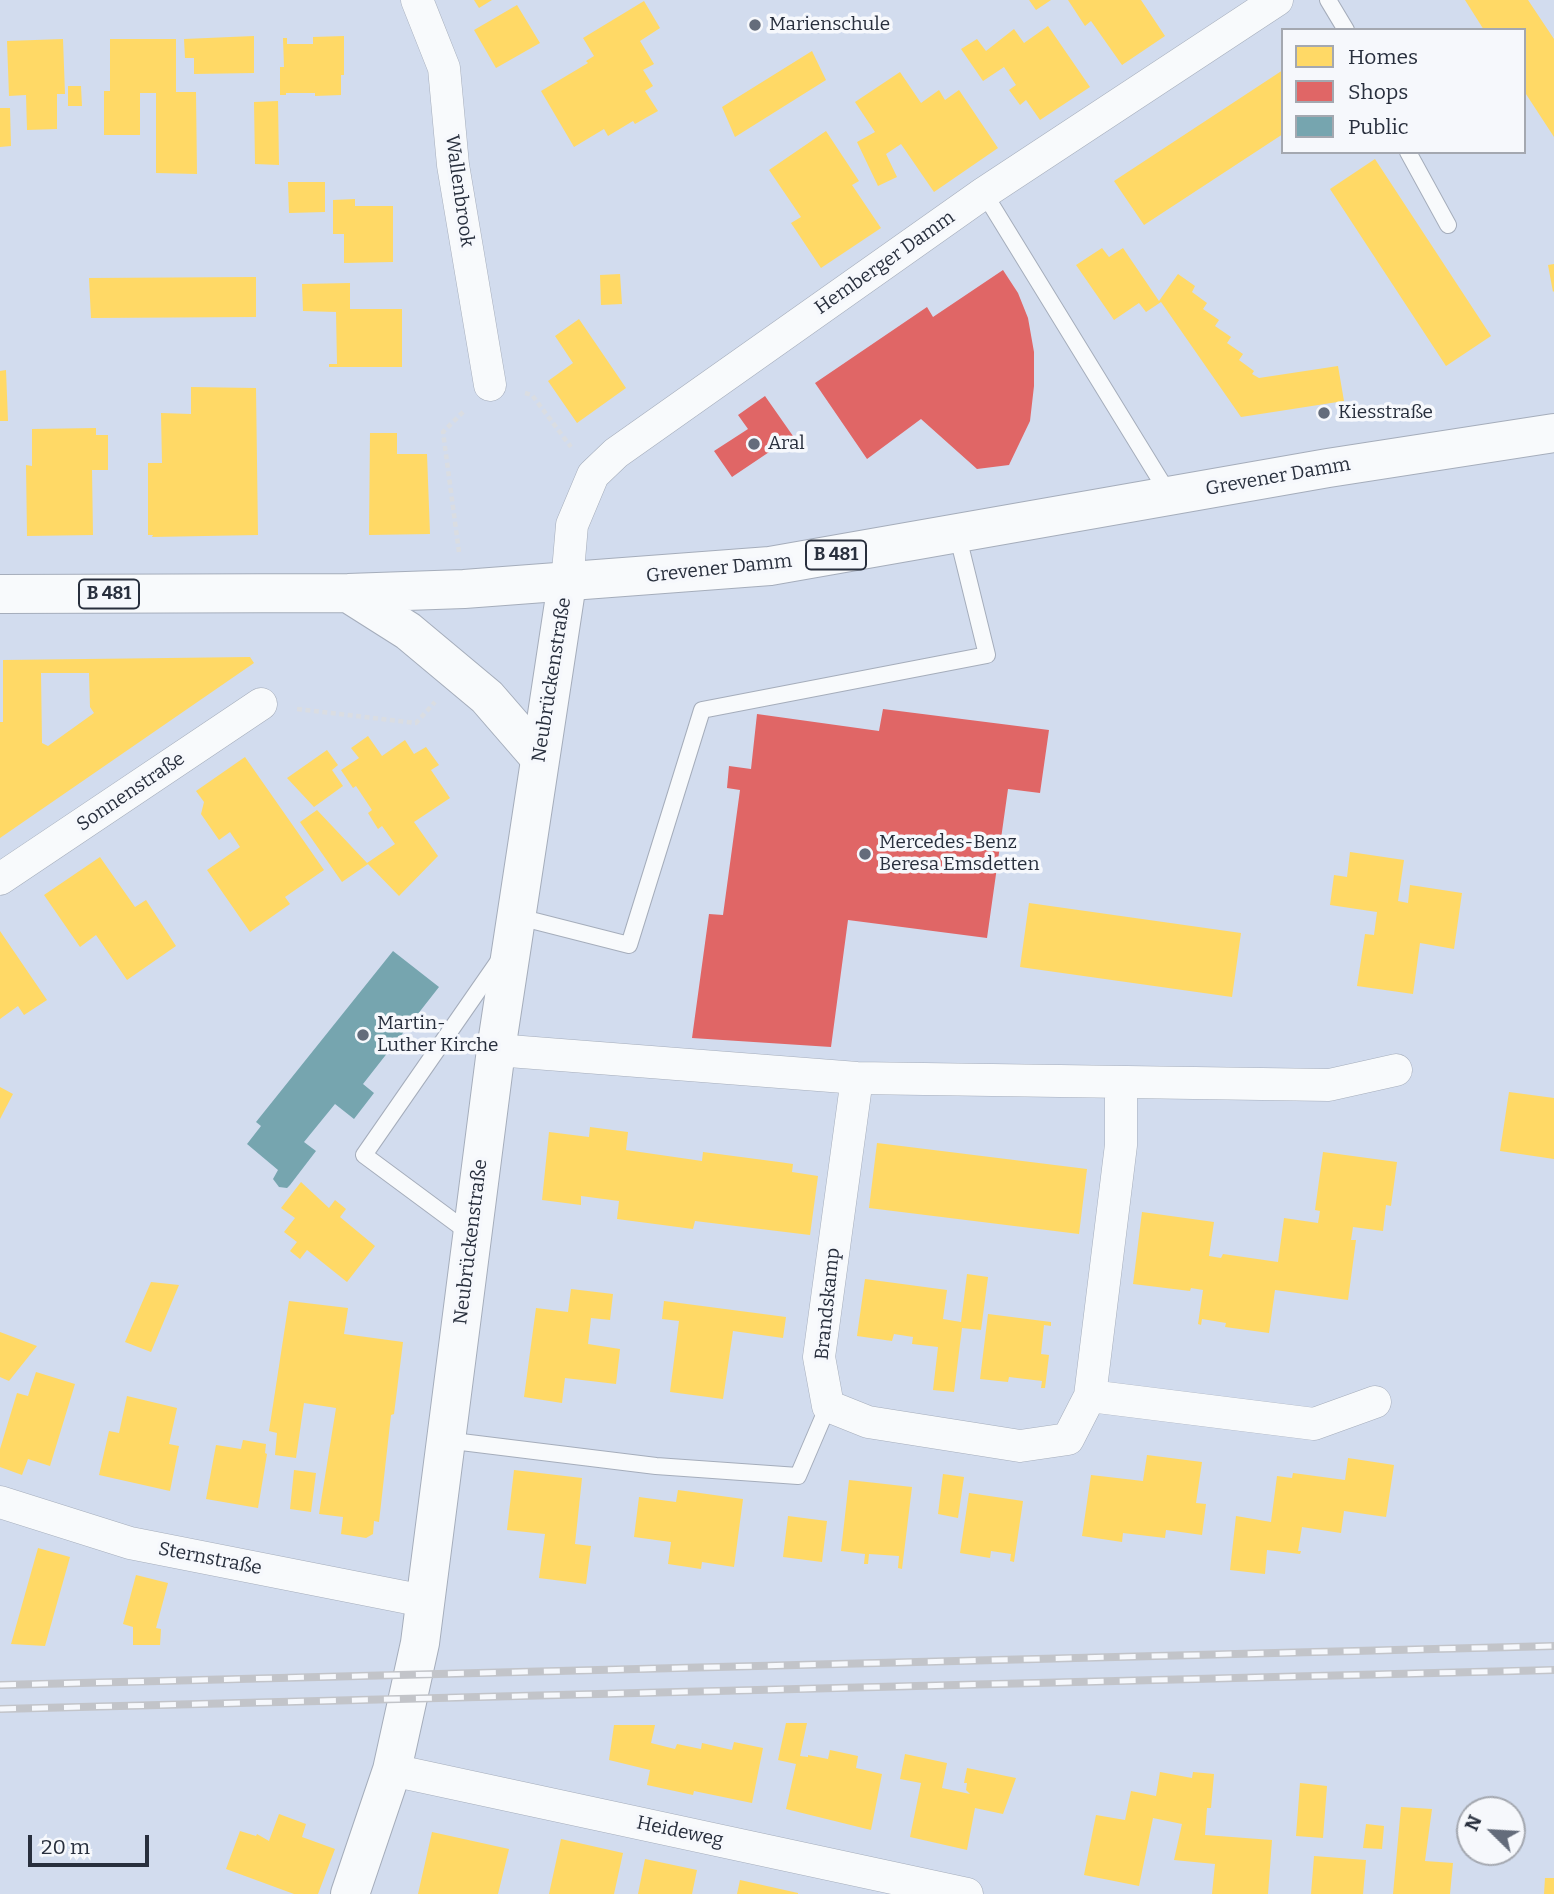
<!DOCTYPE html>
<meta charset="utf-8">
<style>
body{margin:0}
#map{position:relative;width:1554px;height:1894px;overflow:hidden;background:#d2dcee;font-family:Bitter,serif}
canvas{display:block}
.legend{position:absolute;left:1281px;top:28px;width:245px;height:126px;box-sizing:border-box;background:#f6f8fc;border:2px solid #a4a8b0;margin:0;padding:9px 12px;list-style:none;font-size:21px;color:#282f3d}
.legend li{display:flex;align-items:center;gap:14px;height:35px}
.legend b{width:35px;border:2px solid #a4a8b0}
.north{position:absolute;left:1456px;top:1796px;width:70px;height:70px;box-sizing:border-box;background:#f6f8fc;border:2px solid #a4a8b0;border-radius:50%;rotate:294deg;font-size:19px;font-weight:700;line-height:28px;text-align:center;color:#282f3d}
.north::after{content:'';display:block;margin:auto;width:24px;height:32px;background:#646c7b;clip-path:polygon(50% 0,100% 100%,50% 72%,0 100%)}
.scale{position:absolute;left:28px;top:1835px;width:121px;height:32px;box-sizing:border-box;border:4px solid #282f3d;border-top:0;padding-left:9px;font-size:21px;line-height:24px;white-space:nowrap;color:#282f3d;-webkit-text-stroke:5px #f6f8fc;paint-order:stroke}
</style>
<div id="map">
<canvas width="1554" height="1894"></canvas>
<ul class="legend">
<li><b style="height:19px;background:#ffd966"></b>Homes</li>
<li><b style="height:19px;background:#e06666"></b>Shops</li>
<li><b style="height:19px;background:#76a5af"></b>Public</li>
</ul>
<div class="north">N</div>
<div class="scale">20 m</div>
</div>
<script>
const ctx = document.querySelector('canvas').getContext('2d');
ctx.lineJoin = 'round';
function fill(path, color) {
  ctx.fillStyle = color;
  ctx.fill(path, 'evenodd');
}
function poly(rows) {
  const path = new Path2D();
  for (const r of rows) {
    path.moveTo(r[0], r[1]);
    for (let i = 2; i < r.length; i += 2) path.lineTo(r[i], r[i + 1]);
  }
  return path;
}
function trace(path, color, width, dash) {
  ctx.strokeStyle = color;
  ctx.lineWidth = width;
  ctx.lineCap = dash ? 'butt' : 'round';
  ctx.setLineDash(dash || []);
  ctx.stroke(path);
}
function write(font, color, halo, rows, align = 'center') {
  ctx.font = font + ' Bitter,serif';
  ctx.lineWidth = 7;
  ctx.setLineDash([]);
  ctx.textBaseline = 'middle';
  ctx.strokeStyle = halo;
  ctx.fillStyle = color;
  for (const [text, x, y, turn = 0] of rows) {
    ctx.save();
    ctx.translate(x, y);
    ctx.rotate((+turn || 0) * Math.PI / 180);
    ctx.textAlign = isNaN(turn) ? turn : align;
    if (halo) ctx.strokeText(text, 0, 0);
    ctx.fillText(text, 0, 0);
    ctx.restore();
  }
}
fill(poly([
 [474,0,492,0,479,8],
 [1029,0,1051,0,1036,10],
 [1068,0,1141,0,1165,36,1122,65,1091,21,1085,26],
 [1465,0,1528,0,1554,39,1554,137,1524,91,1524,30,1484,30],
 [644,1,660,28,640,41,654,64,643,70,653,86,645,91,658,111,635,124,633,121,608,136,604,129,574,147,541,91,588,63,586,61,594,56,583,38],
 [517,5,540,43,496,68,474,30],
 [1048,26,1090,87,1040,120,1026,100,1020,105,1009,90,1016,85,1004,67,983,81,961,49,977,39,986,51,1014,29,1024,43],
 [254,36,254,73,194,74,194,58,185,58,184,39],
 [344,36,344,75,341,75,341,95,315,96,315,93,286,93,286,95,280,95,280,67,284,67,283,38,287,38,287,44,313,44,313,37],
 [63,39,65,94,57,94,57,129,27,130,26,95,9,96,7,41],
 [110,39,176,39,176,92,196,92,197,174,156,173,156,93,140,93,140,135,104,135,104,91,110,91],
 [812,51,826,80,735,137,722,107],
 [1283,70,1283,134,1144,225,1114,181],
 [900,72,921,103,939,90,945,100,959,90,998,148,934,192,901,144,886,154,897,177,878,186,857,142,875,132,855,102],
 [68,86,81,86,82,106,68,106],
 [278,101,279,165,255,164,254,102],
 [0,108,10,108,11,146,0,147],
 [826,131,859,181,852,185,881,228,821,268,791,223,801,217,769,170],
 [1375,159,1491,336,1446,366,1330,189],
 [288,182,325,182,325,212,289,213],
 [355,199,355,206,393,206,393,262,344,263,344,234,333,234,333,200],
 [1102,248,1109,257,1123,248,1159,301,1178,274,1195,286,1192,292,1207,303,1203,309,1219,320,1215,326,1231,337,1227,343,1243,354,1239,360,1254,371,1252,374,1259,378,1338,366,1344,401,1241,417,1161,302,1146,312,1139,303,1114,320,1076,265],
 [1554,264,1554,291,1553,292,1548,265],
 [620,274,622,304,601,305,600,275],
 [256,277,256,317,91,318,89,278],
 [350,283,350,309,402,309,402,367,329,367,329,364,337,364,336,312,303,311,302,284],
 [579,319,626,388,577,423,548,381,573,363,555,336],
 [6,370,8,421,0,421,0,371],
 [191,387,256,388,258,535,152,537,153,535,148,535,148,463,162,463,161,413,191,414],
 [96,428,96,435,108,435,108,470,92,470,93,535,27,536,26,465,32,466,32,429],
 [370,433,397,433,397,454,427,454,430,534,369,535],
 [250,657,254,663,0,838,0,722,3,722,3,660],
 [41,673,89,673,90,707,94,713,48,746,42,743],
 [368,736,382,756,405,740,414,754,426,747,439,765,431,770,450,798,414,822,438,856,399,896,367,863,395,844,382,826,378,829,368,813,372,810,356,786,353,788,341,770,359,758,351,748],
 [327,750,338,765,332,770,343,786,314,807,287,778],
 [245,757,324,870,285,897,290,904,250,932,207,870,240,847,230,832,219,840,201,814,204,802,196,791],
 [317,810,368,864,342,882,300,822],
 [1350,852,1404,860,1398,901,1408,903,1410,885,1462,893,1454,949,1420,943,1413,994,1357,986,1365,934,1374,935,1377,912,1330,905,1334,875,1347,877],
 [100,857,135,907,146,900,176,946,127,980,96,935,80,947,44,895],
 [1029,903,1241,933,1232,997,1020,967],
 [0,931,47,1000,24,1015,18,1006,0,1019],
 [0,1087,13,1094,0,1119],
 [1509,1092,1554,1098,1554,1159,1500,1151],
 [590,1127,628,1132,626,1150,702,1161,703,1152,779,1162,793,1164,792,1172,818,1176,810,1235,695,1221,693,1229,617,1219,619,1201,581,1196,581,1205,542,1200,549,1132,589,1137],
 [877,1143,1087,1169,1079,1234,869,1208],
 [1323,1152,1397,1162,1391,1206,1386,1205,1383,1231,1353,1227,1351,1240,1356,1240,1348,1300,1275,1290,1269,1333,1225,1327,1226,1323,1202,1319,1201,1325,1198,1324,1203,1290,1191,1288,1190,1291,1133,1284,1142,1212,1214,1222,1209,1256,1221,1258,1223,1254,1278,1262,1284,1218,1318,1223,1320,1211,1315,1210],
 [301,1182,329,1208,335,1200,346,1209,340,1217,375,1246,347,1282,307,1250,300,1259,290,1251,297,1242,284,1232,295,1218,281,1208],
 [967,1274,988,1277,981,1330,962,1328,954,1392,933,1390,938,1347,912,1344,913,1337,894,1334,892,1341,857,1336,865,1279,947,1290,943,1319,961,1322],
 [151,1282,179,1285,151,1352,125,1342],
 [571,1289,613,1294,610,1320,591,1318,588,1344,620,1349,616,1384,565,1378,562,1403,524,1397,536,1308,568,1312],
 [289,1301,348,1308,344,1334,403,1342,394,1414,391,1415,379,1522,374,1521,373,1534,366,1538,341,1534,343,1517,319,1514,336,1408,304,1403,296,1458,275,1455,277,1433,269,1431],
 [664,1301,786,1317,783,1338,733,1331,723,1399,670,1392,679,1321,662,1319],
 [988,1314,1051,1322,1051,1326,1044,1325,1041,1354,1049,1355,1045,1388,1041,1388,1042,1381,1009,1377,1008,1382,980,1379],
 [0,1332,37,1346,9,1381,0,1377],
 [36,1372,75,1384,50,1466,28,1459,22,1475,0,1467,0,1449,17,1393,28,1396],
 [127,1396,177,1408,169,1444,179,1446,170,1491,99,1475,109,1431,119,1433],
 [243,1440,266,1444,265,1453,267,1454,258,1508,206,1499,216,1445,241,1449],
 [1147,1455,1202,1462,1196,1503,1206,1504,1202,1535,1166,1530,1165,1538,1123,1533,1122,1542,1082,1536,1091,1475,1143,1481],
 [1348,1458,1394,1465,1386,1517,1344,1511,1341,1533,1302,1527,1298,1551,1301,1551,1300,1554,1267,1550,1265,1574,1230,1570,1236,1516,1271,1522,1277,1476,1292,1478,1293,1473,1345,1480],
 [294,1470,316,1473,311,1512,290,1509],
 [514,1470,582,1478,575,1544,591,1546,586,1584,539,1578,545,1534,507,1530],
 [943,1474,964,1477,958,1518,938,1514],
 [849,1480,912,1487,902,1569,898,1568,899,1556,869,1554,868,1564,864,1564,865,1554,841,1551],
 [678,1490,743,1499,734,1567,702,1562,701,1569,668,1564,671,1542,634,1537,639,1497,676,1502],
 [969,1493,1023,1501,1014,1562,1010,1561,1011,1554,991,1551,990,1558,960,1553],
 [788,1516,827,1521,822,1562,783,1557],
 [38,1548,70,1557,45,1646,11,1644],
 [136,1575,168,1583,156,1628,161,1629,160,1645,133,1645,133,1627,123,1624],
 [786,1723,807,1723,800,1756,808,1757,808,1755,828,1759,830,1750,858,1756,856,1768,882,1774,871,1830,786,1809,796,1764,778,1760],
 [614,1725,655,1725,651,1743,675,1749,677,1744,701,1749,702,1743,732,1750,734,1742,763,1748,752,1803,694,1791,693,1795,647,1785,650,1770,609,1760],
 [905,1754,947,1763,942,1788,970,1794,966,1790,967,1783,964,1783,967,1768,1016,1778,1003,1814,975,1808,967,1850,910,1837,921,1783,900,1779],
 [1160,1772,1192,1778,1193,1772,1214,1774,1211,1808,1207,1808,1205,1835,1272,1840,1268,1894,1212,1894,1215,1864,1174,1860,1182,1824,1153,1818,1139,1886,1084,1875,1096,1815,1125,1820,1131,1791,1156,1796],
 [1300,1783,1327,1786,1323,1838,1296,1836],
 [1401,1807,1432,1809,1425,1861,1453,1863,1450,1894,1393,1894],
 [279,1814,306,1824,302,1837,335,1849,318,1894,294,1894,226,1869,240,1831,256,1836,257,1834,269,1841],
 [1366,1824,1384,1826,1382,1849,1363,1848],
 [432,1832,509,1849,498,1894,418,1894],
 [561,1839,623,1853,614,1894,549,1894],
 [1314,1856,1366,1860,1363,1894,1311,1894],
 [645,1859,697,1870,692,1894,638,1894],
 [1545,1878,1554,1878,1554,1894,1544,1894],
 [740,1880,798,1893,798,1894,737,1894]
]), '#ffd966');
fill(poly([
 [1003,270,1018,293,1028,318,1034,352,1034,386,1030,421,1009,465,977,469,921,419,867,459,815,383,927,307,933,317],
 [765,396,793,436,732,477,714,451,748,429,738,415],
 [883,709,1049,730,1040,793,1008,789,987,938,848,920,831,1047,692,1038,709,914,723,915,740,790,727,788,729,766,751,769,757,714,879,731]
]), '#e06666');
fill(poly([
 [393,951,439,987,363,1084,374,1093,354,1119,335,1104,304,1142,316,1151,290,1185,287,1188,279,1187,273,1179,278,1170,247,1144,261,1126,256,1122]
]), '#76a5af');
const lane = poly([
 [1328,0,1346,30],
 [1408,152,1448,225],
 [984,193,1170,496],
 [515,916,629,945,702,710,987,655,957,533],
 [472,1235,364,1155,500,959],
 [445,1440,656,1466,798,1476,828,1406]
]);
const street = poly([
 [417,0,444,68,453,165,490,385],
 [567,583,572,525,593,475,616,453,984,193,1277,0],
 [0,879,261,704],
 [496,1050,857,1078,1329,1085,1396,1070],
 [857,1078,819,1357,828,1406,868,1422,1020,1446,1068,1439,1090,1396,1314,1424,1375,1402],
 [1090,1396,1121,1145,1121,1083],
 [0,1502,130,1543,424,1601],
 [392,1770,967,1894]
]);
const secondary = poly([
 [350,1894,392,1770,420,1643,496,1050,567,583]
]);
const primary = poly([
 [348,593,408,631,487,697,539,757],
 [0,594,348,593,464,589,770,566,1328,468,1554,433]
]);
trace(lane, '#a5adbb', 18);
trace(street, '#a5adbb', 33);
trace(secondary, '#a5adbb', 40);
trace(primary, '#a5adbb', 40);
trace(poly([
 [525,393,532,395,571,447],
 [459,552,443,432,465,410],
 [297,709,416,723,435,702]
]), '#dadde2', 4.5, [5, 3.5]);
trace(lane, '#f8fafc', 16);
trace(street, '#f8fafc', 32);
trace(secondary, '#f8fafc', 38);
trace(primary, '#f8fafc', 38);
const rail = poly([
 [0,1685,1554,1646],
 [0,1709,1554,1670]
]);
trace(rail, '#c2c4c9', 8);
trace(rail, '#f6f8fc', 5, [16]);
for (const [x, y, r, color] of [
 [755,25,7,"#646c7b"],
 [1324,413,7,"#646c7b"],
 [754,444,7,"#646c7b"],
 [865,854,7,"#646c7b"],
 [363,1035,7,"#646c7b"]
]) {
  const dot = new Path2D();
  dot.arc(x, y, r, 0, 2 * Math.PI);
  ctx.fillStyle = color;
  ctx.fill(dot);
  trace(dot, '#f6f8fc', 2.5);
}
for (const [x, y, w] of [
 [836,555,60],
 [109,594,60]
]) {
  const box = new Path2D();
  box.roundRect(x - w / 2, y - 14.5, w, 29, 5);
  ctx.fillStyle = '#f6f8fc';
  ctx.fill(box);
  trace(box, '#282f3d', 2);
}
write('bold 18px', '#282f3d', null, [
 ["B 481",836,555],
 ["B 481",109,594]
]);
write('19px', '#282f3d', '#f6f8fc', [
 ["Marienschule",769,25],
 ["Kiesstraße",1338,413],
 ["Aral",768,444],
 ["Mercedes-Benz",879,843],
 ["Beresa Emsdetten",879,865],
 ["Martin-",377,1024],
 ["Luther Kirche",377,1046]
], 'left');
write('19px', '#282f3d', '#f6f8fc', [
 ["Wallenbrook",459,191,82],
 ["Hemberger Damm",885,263,-35],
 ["Grevener Damm",1278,477,-10],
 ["Grevener Damm",719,569,-6],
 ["Neubrückenstraße",552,680,-81],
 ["Sonnenstraße",131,792,-34],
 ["Neubrückenstraße",471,1242,-83],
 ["Brandskamp",828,1304,-84],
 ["Sternstraße",210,1559,11],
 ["Heideweg",680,1832,12]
]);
</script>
